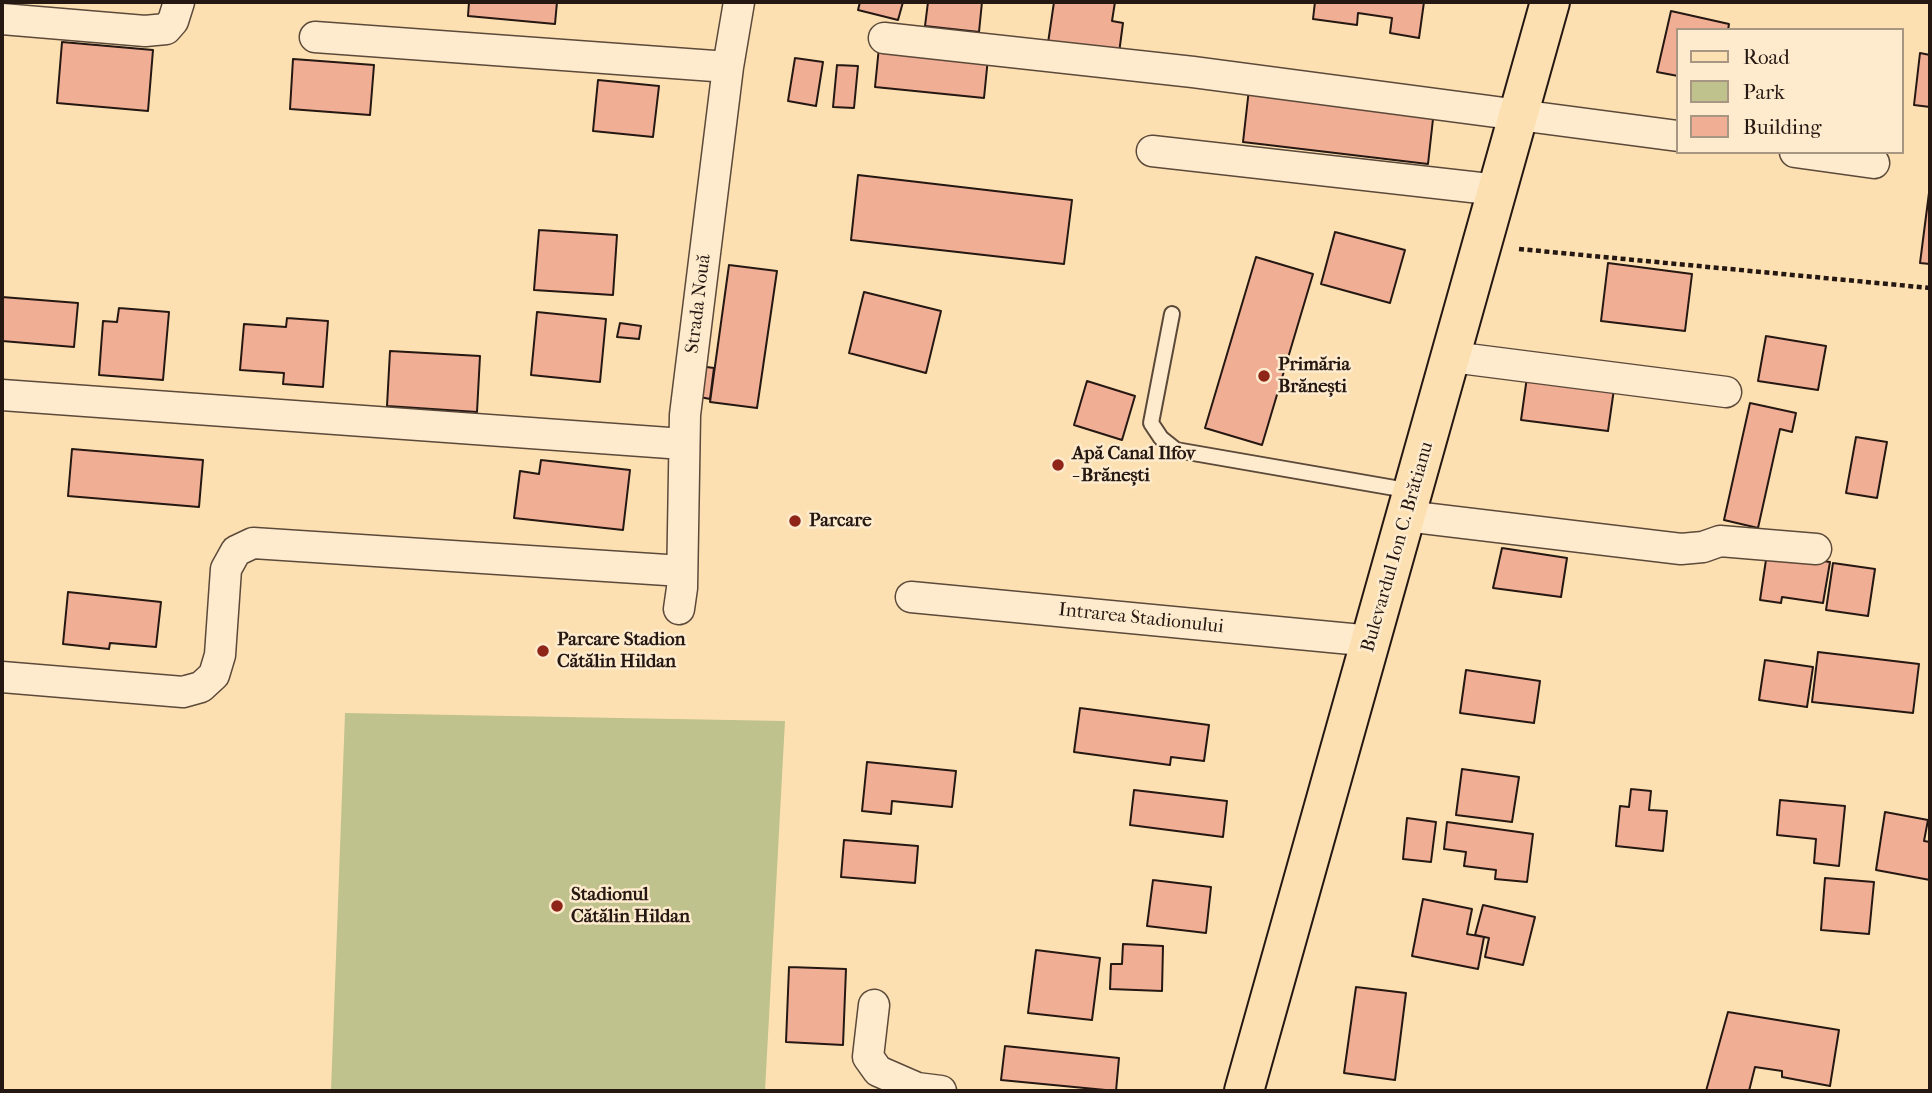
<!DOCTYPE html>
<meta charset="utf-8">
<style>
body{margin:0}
#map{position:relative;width:1932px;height:1093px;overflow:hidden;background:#fde0b2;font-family:"IM FELL French Canon",serif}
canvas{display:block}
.frame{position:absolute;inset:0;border:4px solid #251712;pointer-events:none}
.legend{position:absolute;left:1676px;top:28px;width:228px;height:126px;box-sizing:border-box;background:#feebcd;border:2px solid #a79682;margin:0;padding:9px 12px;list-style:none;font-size:21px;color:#251712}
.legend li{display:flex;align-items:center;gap:14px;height:35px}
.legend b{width:35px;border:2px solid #a79682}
</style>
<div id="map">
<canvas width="1932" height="1093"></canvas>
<div class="frame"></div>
<ul class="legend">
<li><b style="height:9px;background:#fde0b2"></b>Road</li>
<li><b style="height:19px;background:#bfc28c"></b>Park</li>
<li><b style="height:19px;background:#f0ae94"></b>Building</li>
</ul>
</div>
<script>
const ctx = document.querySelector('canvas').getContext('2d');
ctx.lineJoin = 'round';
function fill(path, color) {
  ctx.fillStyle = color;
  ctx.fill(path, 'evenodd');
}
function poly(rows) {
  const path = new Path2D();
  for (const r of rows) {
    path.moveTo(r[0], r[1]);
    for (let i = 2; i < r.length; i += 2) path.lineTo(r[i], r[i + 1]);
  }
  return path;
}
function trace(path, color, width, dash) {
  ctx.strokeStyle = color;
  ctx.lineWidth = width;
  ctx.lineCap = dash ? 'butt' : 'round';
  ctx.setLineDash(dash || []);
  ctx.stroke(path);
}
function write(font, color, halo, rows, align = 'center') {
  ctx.font = font + ' "IM FELL French Canon",serif';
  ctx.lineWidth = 5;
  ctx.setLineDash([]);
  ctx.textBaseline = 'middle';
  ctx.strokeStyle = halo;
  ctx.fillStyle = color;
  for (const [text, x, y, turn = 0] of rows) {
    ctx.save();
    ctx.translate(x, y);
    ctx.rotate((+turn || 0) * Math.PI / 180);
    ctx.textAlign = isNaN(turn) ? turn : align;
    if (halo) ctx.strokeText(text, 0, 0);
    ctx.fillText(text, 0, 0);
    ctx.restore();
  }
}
fill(poly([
 [345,713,785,721,765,1091,331,1091]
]), '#bfc28c');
const building = poly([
 [469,2,557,2,555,24,468,16,469,2],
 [860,2,903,2,898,20,858,10,860,2],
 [928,2,982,2,979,32,925,26,928,2],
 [1054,2,1115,2,1112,21,1123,23,1119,53,1048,43,1054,2],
 [1315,2,1424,2,1419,38,1390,33,1392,18,1358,13,1357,25,1313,19,1315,2],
 [1671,11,1729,24,1728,30,1678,30,1678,76,1657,72,1671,11],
 [62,42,153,50,148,111,57,103,62,42],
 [879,47,988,58,984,98,875,87,879,47],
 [1920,53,1930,55,1930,107,1914,105,1920,53],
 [795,58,823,62,816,106,788,101,795,58],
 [293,59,374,65,370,115,290,109,293,59],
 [837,65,858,66,854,108,833,107,837,65],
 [598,80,659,86,653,137,593,131,598,80],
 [1249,89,1434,110,1428,164,1243,142,1249,89],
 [858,175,1072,200,1064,264,851,240,858,175],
 [1929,193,1930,193,1930,264,1920,263,1929,193],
 [539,230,617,235,613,295,534,290,539,230],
 [1335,232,1405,250,1390,303,1321,284,1335,232],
 [1256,257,1313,274,1262,445,1205,428,1256,257],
 [1608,263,1692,274,1685,331,1601,321,1608,263],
 [729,265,777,271,757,408,710,402,729,265],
 [864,292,941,311,926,373,849,353,864,292],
 [2,297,78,303,74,347,2,341,2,297],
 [119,308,169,312,163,380,99,375,103,321,117,322,119,308],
 [537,312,606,319,600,382,531,375,537,312],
 [287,318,328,321,323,387,283,384,284,373,240,370,244,324,286,327,287,318],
 [620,323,641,326,639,339,617,337,620,323],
 [1766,336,1826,346,1818,390,1758,381,1766,336],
 [390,351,480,356,477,412,387,406,390,351],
 [699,366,714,368,710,399,695,396,699,366],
 [1527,377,1614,389,1608,431,1521,420,1527,377],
 [1087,381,1135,396,1122,440,1074,425,1087,381],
 [1750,403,1796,413,1792,432,1780,429,1758,528,1724,520,1750,403],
 [1856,437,1887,442,1877,498,1846,493,1856,437],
 [72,449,203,460,199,507,68,496,72,449],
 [541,460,630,470,623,530,514,518,520,471,539,474,541,460],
 [1502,548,1567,558,1561,597,1493,588,1502,548],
 [1767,553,1830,562,1823,603,1782,597,1781,603,1760,600,1767,553],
 [1833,563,1875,569,1868,616,1826,610,1833,563],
 [68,592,161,602,156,647,110,643,109,649,63,644,68,592],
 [1818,652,1919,664,1913,713,1812,702,1818,652],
 [1765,660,1813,667,1807,707,1759,700,1765,660],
 [1466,670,1540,681,1534,723,1460,713,1466,670],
 [1080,708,1209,725,1204,761,1171,757,1170,765,1074,752,1080,708],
 [867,762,956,771,952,807,892,801,891,814,862,811,867,762],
 [1462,769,1519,777,1512,822,1456,815,1462,769],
 [1631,789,1651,791,1649,810,1667,811,1663,851,1616,846,1620,806,1629,807,1631,789],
 [1134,790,1227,801,1223,837,1130,825,1134,790],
 [1780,800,1845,806,1839,866,1814,863,1816,839,1777,835,1780,800],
 [1885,812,1928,820,1924,841,1930,842,1930,880,1876,870,1885,812],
 [1407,818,1436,822,1431,862,1403,859,1407,818],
 [1447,822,1533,834,1527,882,1495,879,1496,870,1464,866,1466,852,1444,849,1447,822],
 [844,840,918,846,915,883,841,877,844,840],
 [1825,878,1874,882,1869,934,1821,930,1825,878],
 [1153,880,1211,887,1206,933,1147,926,1153,880],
 [1423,899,1472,909,1467,934,1484,937,1478,969,1412,956,1423,899],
 [1483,905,1535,917,1523,965,1485,957,1489,938,1475,935,1483,905],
 [1123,944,1163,946,1162,991,1110,989,1111,964,1122,964,1123,944],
 [1036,950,1100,958,1092,1020,1028,1013,1036,950],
 [789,967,846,969,843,1045,786,1042,789,967],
 [1356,987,1406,993,1395,1080,1344,1073,1356,987],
 [1728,1012,1839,1030,1830,1086,1782,1077,1782,1071,1755,1067,1749,1091,1706,1091,1728,1012],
 [1005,1046,1119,1058,1116,1091,1001,1080,1005,1046]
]);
fill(building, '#f0ae94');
trace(building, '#251712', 2);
const lane = poly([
 [1172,314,1151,423,1161,438,1176,450,1412,491]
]);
const street = poly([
 [2,19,145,31,166,29,173,21,179,2],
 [315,37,728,67],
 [884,38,1193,72,1678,136],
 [1152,151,1498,190],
 [1795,152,1874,163],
 [1452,357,1726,392],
 [2,395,683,444],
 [1406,516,1681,549,1703,547,1720,541,1816,549],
 [911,597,1372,641],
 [679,609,682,588,685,415,728,67,739,2],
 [2,677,183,692,201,687,214,675,220,655,226,569,236,551,253,543,682,571],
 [874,1005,868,1057,878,1071,917,1088,941,1091]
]);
const primary = poly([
 [1244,1091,1550,2]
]);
trace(lane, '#5b493a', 18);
trace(street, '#5b493a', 33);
trace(primary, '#251712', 42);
trace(poly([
 [1519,249,1930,288]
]), '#251712', 4.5, [5, 3.5]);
trace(lane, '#feebcd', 14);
trace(street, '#feebcd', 30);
trace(primary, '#fde0b2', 38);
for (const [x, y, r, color] of [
 [1264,376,7,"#8f2418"],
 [1058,465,7,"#8f2418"],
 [795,521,7,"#8f2418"],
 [543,651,7,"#8f2418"],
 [557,906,7,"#8f2418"]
]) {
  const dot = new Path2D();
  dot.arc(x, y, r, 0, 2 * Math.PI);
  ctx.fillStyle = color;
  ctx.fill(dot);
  trace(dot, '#feebcd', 2.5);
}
write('19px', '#251712', '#feebcd', [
 ["Strada Nouă",699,304,-83],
 ["Bulevardul Ion C. Brătianu",1398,547,-74],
 ["Intrarea Stadionului",1141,619,6]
]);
write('bold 19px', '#251712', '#feebcd', [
 ["Primăria",1278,365],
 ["Brănești",1278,387],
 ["Apă Canal Ilfov",1072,454],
 ["- Brănești",1072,476],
 ["Parcare",809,521],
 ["Parcare Stadion",557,640],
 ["Cătălin Hildan",557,662],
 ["Stadionul",571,895],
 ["Cătălin Hildan",571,917]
], 'left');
</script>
